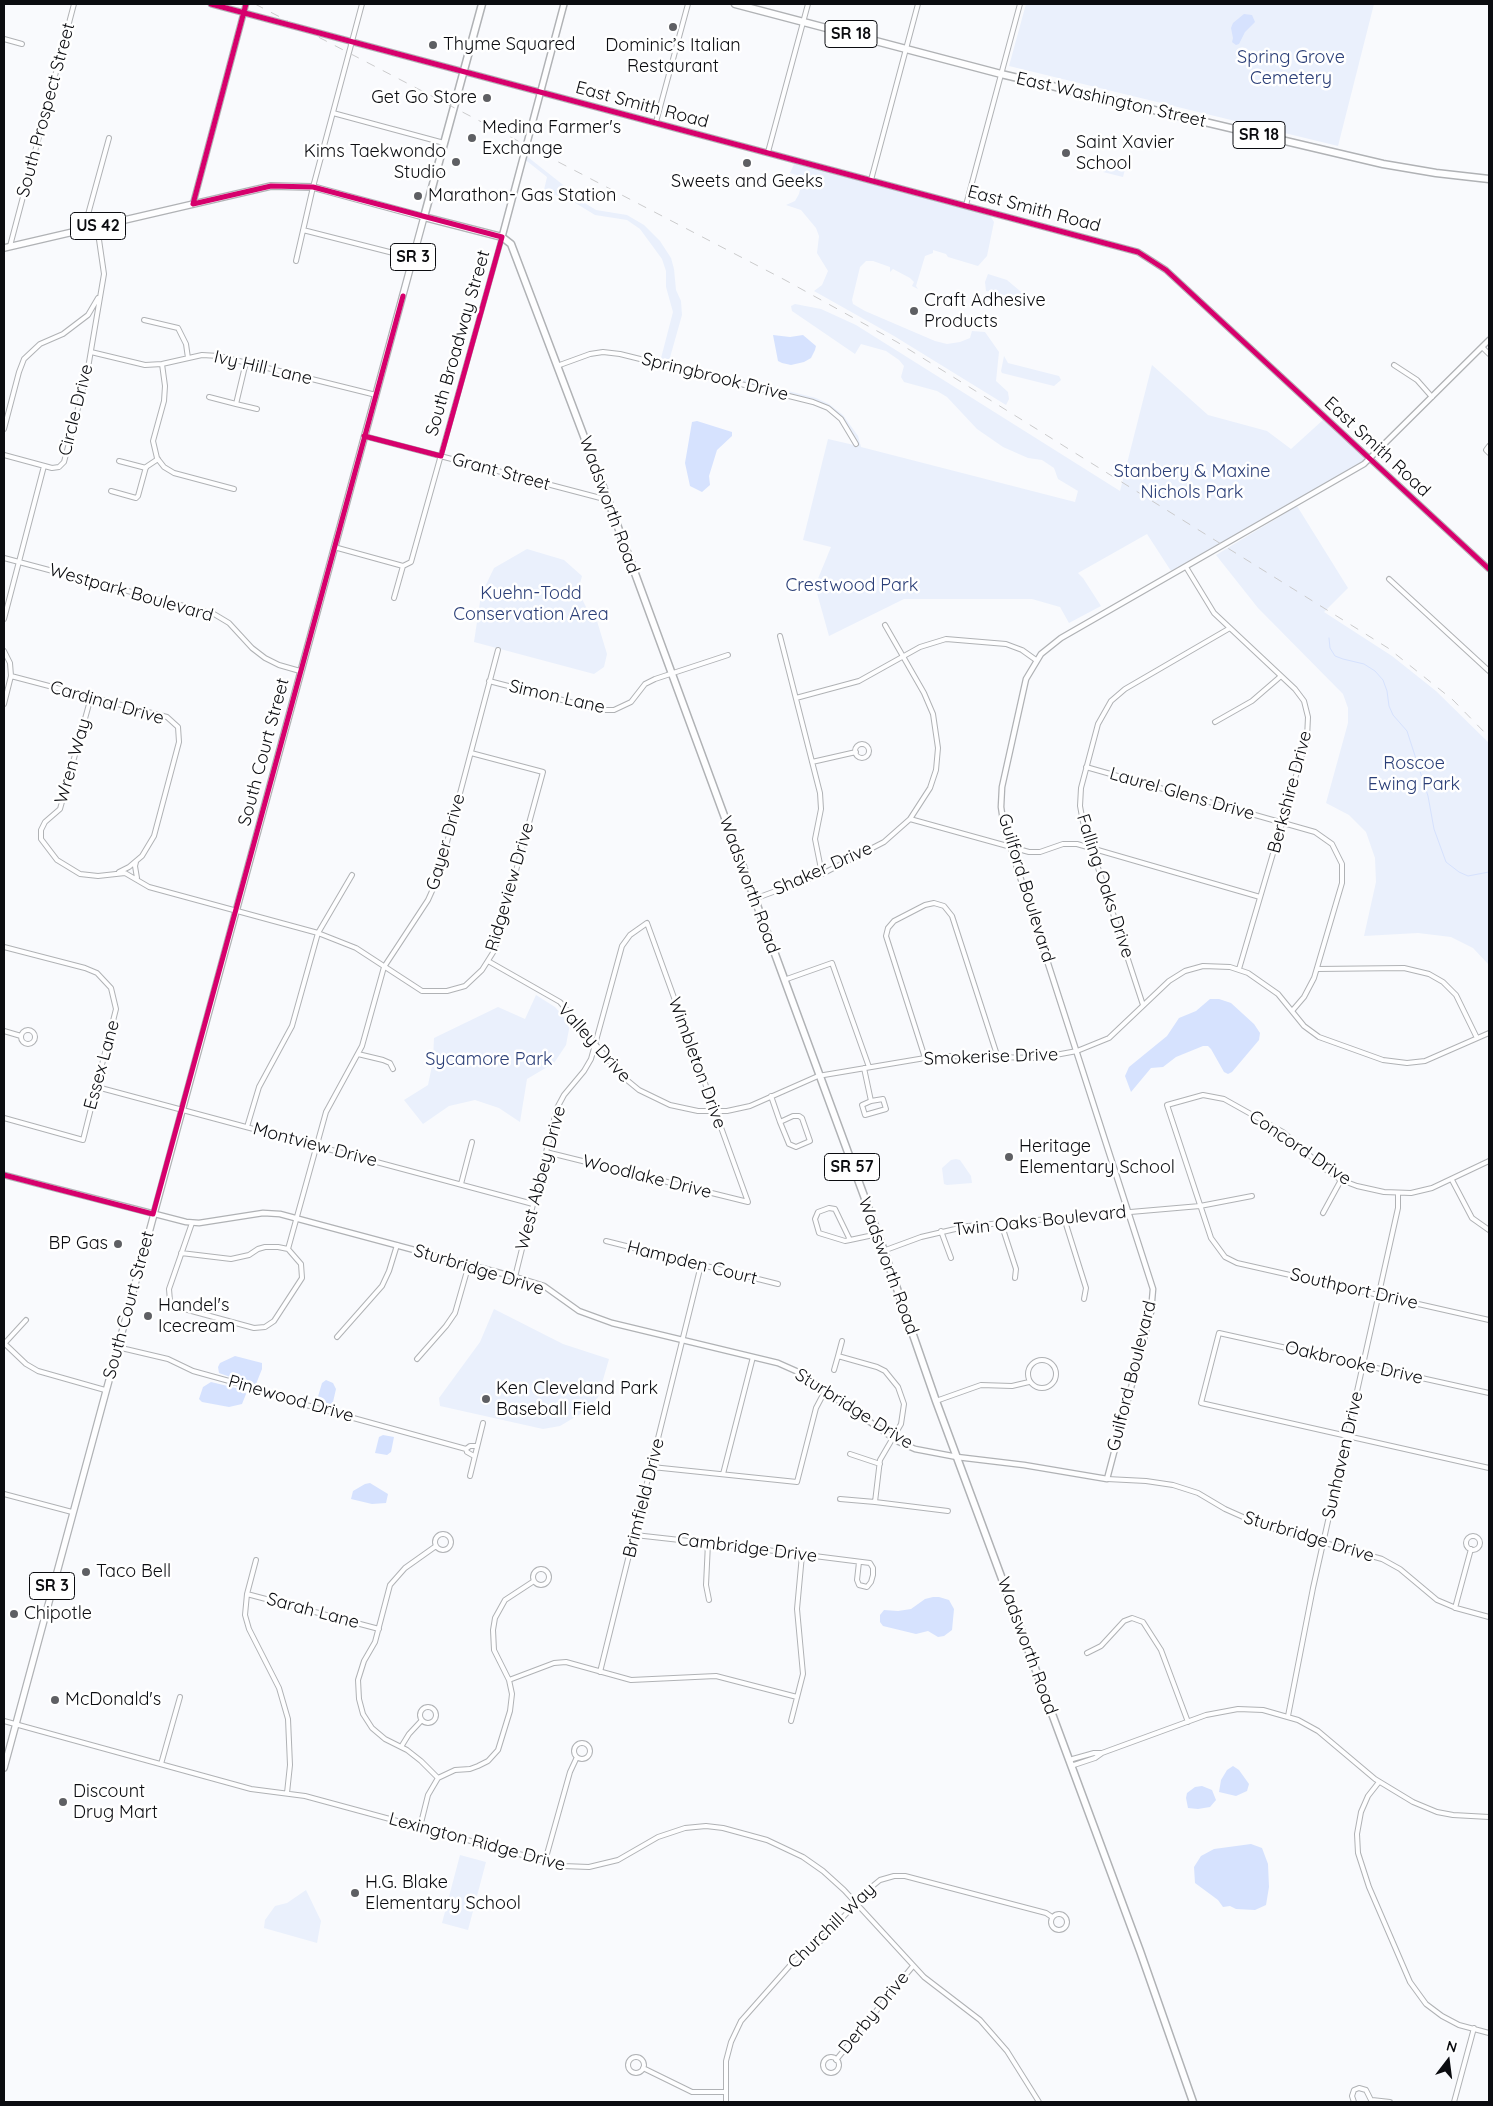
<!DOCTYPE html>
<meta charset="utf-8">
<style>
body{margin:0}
#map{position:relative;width:1493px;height:2106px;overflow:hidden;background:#f9fafd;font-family:Quicksand,sans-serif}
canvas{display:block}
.frame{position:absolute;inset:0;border:5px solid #0b0c10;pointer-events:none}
.north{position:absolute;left:1423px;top:2036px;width:50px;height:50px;-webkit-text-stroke:4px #fff;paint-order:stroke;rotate:15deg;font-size:14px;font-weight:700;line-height:20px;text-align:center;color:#0b0c10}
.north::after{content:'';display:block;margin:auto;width:18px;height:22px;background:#0b0c10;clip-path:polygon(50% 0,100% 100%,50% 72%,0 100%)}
</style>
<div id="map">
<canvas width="1493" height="2106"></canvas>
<div class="frame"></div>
<div class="north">N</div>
</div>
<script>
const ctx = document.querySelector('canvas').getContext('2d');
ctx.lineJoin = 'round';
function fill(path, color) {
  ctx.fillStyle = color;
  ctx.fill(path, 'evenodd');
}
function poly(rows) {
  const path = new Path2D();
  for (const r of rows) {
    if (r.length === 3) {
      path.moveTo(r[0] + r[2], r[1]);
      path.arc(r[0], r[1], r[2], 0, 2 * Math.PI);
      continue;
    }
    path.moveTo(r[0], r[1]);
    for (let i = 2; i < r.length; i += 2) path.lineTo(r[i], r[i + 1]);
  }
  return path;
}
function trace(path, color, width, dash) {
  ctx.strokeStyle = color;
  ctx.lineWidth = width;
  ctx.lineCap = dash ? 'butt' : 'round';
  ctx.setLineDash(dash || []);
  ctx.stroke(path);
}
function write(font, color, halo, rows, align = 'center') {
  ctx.font = font + ' Quicksand,sans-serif';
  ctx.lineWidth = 5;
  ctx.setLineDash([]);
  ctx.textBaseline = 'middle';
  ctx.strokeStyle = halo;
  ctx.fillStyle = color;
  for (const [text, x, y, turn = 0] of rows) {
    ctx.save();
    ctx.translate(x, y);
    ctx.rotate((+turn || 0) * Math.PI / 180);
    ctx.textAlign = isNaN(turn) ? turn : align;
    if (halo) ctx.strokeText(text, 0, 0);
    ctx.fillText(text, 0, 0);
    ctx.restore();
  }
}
fill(poly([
 [1026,4,1374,4,1338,146,1009,66],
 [524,154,567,188,575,197,596,210,627,215,644,225,660,241,671,258,674,269,676,290,681,301,682,315,669,361,816,398,829,404,843,415,858,436,861,447,1075,502,1078,491,1058,479,1054,468,1042,460,1028,458,1003,447,977,429,947,397,937,391,904,382,901,377,904,366,899,360,886,351,861,344,855,354,792,311,791,306,795,304,821,309,856,325,1120,491,1152,365,1208,415,1267,431,1291,449,1324,419,1368,460,1250,528,1171,571,1147,534,1078,573,1083,578,1101,606,1069,623,1060,607,1032,599,904,599,829,636,815,586,831,547,803,540,828,439,854,445,857,443,848,427,828,407,660,362,673,312,666,287,666,271,662,259,640,229,627,220,595,215,564,196,558,196,544,190,547,177,523,158],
 [1108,160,1126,165,1123,177,1103,172],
 [795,162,989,214,994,222,987,256,978,266,948,257,946,254,933,250,933,253,925,256,916,286,918,289,912,286,914,282,910,278,893,269,890,272,890,267,873,261,866,261,860,267,852,300,853,304,865,311,935,341,947,344,960,342,970,338,972,331,985,332,999,352,996,381,1008,392,1009,399,1006,405,894,336,814,291,822,285,828,271,817,253,819,236,816,228,801,210,786,205,795,201,799,194,803,177,790,173],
 [988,274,1007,280,1033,302,986,291,985,282],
 [1004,356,1008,363,1059,376,1061,380,1054,386,1002,373,1001,371],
 [1297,506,1348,588,1324,612,1392,656,1436,691,1489,743,1489,965,1473,948,1451,937,1418,933,1364,936,1376,882,1375,858,1366,832,1349,815,1326,803,1348,723,1348,708,1343,694,1258,608,1216,555],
 [527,549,564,560,582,576,578,591,592,619,597,621,607,654,604,667,594,674,474,642,481,595,494,568],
 [536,995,555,1007,570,1024,566,1045,554,1063,527,1079,520,1122,499,1108,475,1100,449,1106,423,1124,404,1100,428,1085,433,1061,434,1038,498,1007,525,1019],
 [956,1159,960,1160,971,1176,972,1183,947,1185,944,1184,942,1168,951,1160],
 [494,1309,563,1344,609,1359,598,1397,587,1410,560,1426,543,1429,440,1406,439,1398,480,1342],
 [460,1855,486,1862,468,1930,442,1923],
 [306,1890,321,1921,317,1943,264,1928,265,1920,275,1906,287,1903]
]), '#eaf0fc');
fill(poly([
 [1244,14,1252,15,1255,22,1245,32,1239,44,1236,45,1232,42,1233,38,1231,28,1233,23],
 [773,335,790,337,803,335,816,346,815,350,811,358,804,362,791,365,782,363,778,361],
 [697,421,732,432,732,436,717,450,709,476,710,485,702,492,690,486,685,463,692,422],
 [1210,999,1219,999,1231,1003,1254,1024,1260,1033,1259,1040,1232,1072,1228,1074,1224,1072,1211,1049,1208,1046,1203,1046,1176,1057,1163,1067,1151,1068,1131,1092,1125,1076,1129,1067,1167,1036,1179,1018,1196,1011],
 [235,1356,262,1363,262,1369,256,1384,250,1384,219,1373,218,1367,220,1363],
 [326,1380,333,1383,336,1389,333,1402,330,1405,323,1404,317,1400,322,1383],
 [211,1382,244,1390,246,1394,242,1404,229,1407,202,1402,199,1399,203,1387],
 [383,1435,394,1437,391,1452,387,1455,375,1453,379,1437],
 [370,1483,388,1494,386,1503,372,1504,351,1499,353,1491,365,1484],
 [933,1597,939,1597,949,1600,954,1609,952,1630,944,1636,938,1637,928,1631,916,1634,883,1626,880,1622,880,1615,884,1610,898,1611,911,1609,925,1599],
 [1233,1766,1239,1770,1249,1784,1247,1791,1236,1796,1219,1792,1221,1780,1227,1770],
 [1202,1786,1212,1790,1216,1800,1210,1807,1198,1809,1188,1808,1186,1798,1187,1793,1195,1787],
 [1251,1844,1262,1848,1268,1864,1269,1887,1266,1905,1255,1910,1236,1909,1230,1906,1223,1907,1218,1900,1195,1883,1194,1867,1201,1856,1214,1849]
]), '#d6e2fe');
trace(poly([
 [1329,638,1330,648,1335,656,1343,659,1364,664,1375,671,1383,680,1387,691,1389,706,1393,715,1407,731,1428,796,1434,829,1446,862,1459,872,1468,876,1489,872]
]), '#d6e2fe', 1);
const minor = poly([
 [4,39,22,44],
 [333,113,444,143],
 [656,122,688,4],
 [768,152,808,4],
 [871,180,918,4],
 [313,187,362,4],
 [966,205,1020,4],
 [84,229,109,138],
 [303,230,413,258],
 [10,246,74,4],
 [296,261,313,187],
 [144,320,178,328,186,344,188,358],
 [1483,348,1489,354],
 [91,352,145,365,162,364,202,355,219,356,376,395],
 [246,362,236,404,257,409],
 [162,364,165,386,164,401,153,441,157,458,164,467,174,473,234,489],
 [1394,365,1417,380,1432,397],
 [557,366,590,354,603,352,620,354,813,402,828,408,841,419,856,444],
 [209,397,236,404],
 [4,429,19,372,24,359,40,344,63,334,88,315,98,298],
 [364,436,608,500],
 [1489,446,1486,450,1489,453],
 [4,455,52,468,59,467,64,462,87,374,104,274,97,226],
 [119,461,146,468],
 [111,491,136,498,138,496,146,467,158,459],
 [334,547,403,566,411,562,502,237],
 [4,558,214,614,229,623,252,648,265,658,279,665,300,671],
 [1186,567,1214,613,1295,689,1304,701,1308,717,1307,738,1239,969],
 [1389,579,1489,671],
 [394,598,403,566],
 [4,619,44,466],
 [780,636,820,793,821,809,815,839,822,874],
 [4,651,10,663,11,676,4,704],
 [11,676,167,717,178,727,179,742,154,836,142,856,129,867,119,872],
 [489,681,601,710,614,710,631,702,645,684,655,679,728,655],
 [91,697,60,809,45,822,41,830,41,839,57,860,80,874,98,876,125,873,149,887,318,933,356,948,422,991,447,991,465,986,482,970,494,951,543,772,471,753],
 [796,698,859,681,920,647,946,639,1006,644,1022,650,1036,660],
 [1215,722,1252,701,1281,676],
 [862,751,7],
 [812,762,856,752],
 [1086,767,1315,832,1332,844,1342,864,1342,883,1314,978,1304,997,1292,1011],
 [910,819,1029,852,1040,852,1063,844,1077,844,1260,897],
 [136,862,135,866,137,878],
 [754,899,822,874,884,842,910,819,930,788,936,770,938,748,933,714,924,693,885,625],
 [4,947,85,968,97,973,111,988,116,1009,83,1140,4,1118],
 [488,961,560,1002,622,1076,639,1090,670,1105,698,1111,727,1111,750,1106,818,1076,925,1058,945,1056,1039,1058,1077,1051,1109,1038,1169,981,1185,971,1203,966,1230,967,1248,973,1278,994,1304,1026,1319,1037,1383,1060,1407,1063,1425,1061,1489,1033],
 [1317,969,1404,968,1429,974,1443,982,1456,995,1477,1038],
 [784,980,832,963,869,1067],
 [1143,1005,1083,822,1080,806,1081,788,1098,724,1111,701,1125,689,1230,628],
 [28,1037,7],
 [4,1031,21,1036],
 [358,1054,383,1060,390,1063,393,1069],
 [925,1058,886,936,888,928,894,921,925,905,934,903,944,906,952,916,998,1058],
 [864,1068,871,1101,862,1105,865,1115,886,1109,883,1099,871,1101],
 [97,1087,533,1204],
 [771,1096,780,1122,789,1144,796,1147,810,1141,802,1118,799,1116,793,1116,780,1122],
 [247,1127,259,1087,292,1026,318,933,352,875],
 [546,1152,748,1202],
 [1489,1161,1432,1188,1411,1193,1384,1192,1357,1186,1341,1180,1325,1169,1283,1132,1224,1099,1203,1095,1167,1105,1211,1238,1225,1257,1237,1263,1489,1320],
 [1452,1180,1472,1218,1489,1230],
 [461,1184,472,1142],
 [1323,1213,1341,1180],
 [1064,1218,1086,1288,1084,1299],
 [192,1223,169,1289,170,1301,177,1307,254,1328,265,1327,274,1321,302,1278,301,1264,288,1249,326,1112,362,1046,384,967,428,900,437,880,498,650],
 [1001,1223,1016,1269,1015,1278],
 [941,1231,951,1258],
 [850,1240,845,1241,819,1233,815,1219,818,1212,829,1208,835,1209,850,1240,878,1234],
 [606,1241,778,1284],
 [883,1251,921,1237,968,1226,1200,1206,1252,1196],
 [181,1253,231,1259,249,1255,258,1249,265,1247,278,1247,288,1249],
 [515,1277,557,1108,564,1095,584,1071,591,1059,622,946,630,935,647,923,748,1202],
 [337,1337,382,1286,389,1271,397,1245],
 [842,1341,838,1356,877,1367,885,1371,898,1387,904,1404,901,1424,880,1460,875,1502,948,1511],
 [4,1343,26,1364,38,1371,105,1390],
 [4,1344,26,1320],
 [117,1347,168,1359,193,1371,240,1384,277,1397,466,1449],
 [417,1359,446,1326,455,1313,469,1264],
 [1042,1374,14],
 [834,1370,838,1356],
 [1489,1393,1219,1333,1201,1403,1489,1468],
 [936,1401,981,1385,1012,1386,1029,1382],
 [850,1454,880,1464],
 [474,1456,467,1452,466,1449,470,1446,477,1446],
 [652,1467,797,1482,816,1408,825,1391],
 [723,1474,753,1357],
 [470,1476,483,1423],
 [1107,1479,1146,1481,1173,1485,1198,1493,1225,1509,1261,1525,1382,1559,1400,1569,1437,1600,1456,1608,1489,1617],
 [4,1494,72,1512],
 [840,1499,875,1502],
 [443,1542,8],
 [635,1535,743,1547,870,1563,873,1568,873,1575,871,1582,867,1587,859,1585,857,1580,859,1562],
 [1473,1543,7],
 [708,1543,706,1585,709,1600],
 [436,1546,405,1568,390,1585,375,1642,364,1661,358,1680,359,1699,363,1714,372,1728,385,1739,407,1750,421,1761,438,1778],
 [256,1560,247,1594,245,1615,249,1629,279,1688,288,1719,290,1765,287,1793],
 [541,1577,8],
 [247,1594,379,1629],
 [1455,1608,1471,1549],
 [1087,1653,1101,1646,1124,1621,1132,1618,1143,1622,1161,1650,1188,1722],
 [600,1672,701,1265],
 [509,1680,554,1663,566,1662,631,1680,716,1676,797,1697],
 [428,1715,8],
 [1288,1716,1313,1588,1398,1208,1398,1193],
 [4,1721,251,1789,305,1796,563,1866,589,1867,618,1860,658,1837,685,1828,706,1826,723,1828,767,1840,803,1857,823,1871,844,1890,924,1977,980,2020,1007,2051,1039,2102],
 [791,1721,803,1674,797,1609,802,1555],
 [582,1751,8],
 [401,1747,409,1734,422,1720],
 [1069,1760,1094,1753,1102,1753],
 [161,1764,180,1697],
 [1071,1766,1095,1758,1102,1753,1206,1715,1238,1709,1263,1710,1298,1720,1318,1731,1375,1779,1413,1802,1437,1812,1453,1815,1489,1817],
 [1379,1782,1368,1796,1361,1812,1357,1834,1358,1853,1369,1887,1410,1982,1426,2004,1442,2016,1459,2025,1489,2033],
 [420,1827,428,1795,438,1778,455,1770,470,1769,478,1766,488,1761,498,1750,510,1711,512,1694,509,1680,494,1650,493,1630,495,1618,505,1600,534,1581],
 [545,1861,570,1772,577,1757],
 [1059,1922,8],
 [831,2065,8],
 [636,2065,8],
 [836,2060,913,1966],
 [643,2068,692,2092,724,2092],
 [1372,2100,1390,2102],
 [726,2102,726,2061,731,2042,741,2021,794,1961,822,1940,869,1889,880,1880,894,1876,905,1876,1046,1913,1052,1917],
 [1354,2102,1352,2096,1354,2090,1359,2088,1366,2090,1372,2102],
 [1454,2102,1474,2028]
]);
const tertiary = poly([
 [211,4,1138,252,1166,270,1489,569],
 [193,204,246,4],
 [4,1175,186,1222,199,1223,263,1213,280,1214,515,1277,544,1286,579,1311,612,1323,778,1363,796,1371,899,1442,915,1449,957,1457,1024,1465,1107,1479,1151,1312,1153,1289,1004,827,1001,807,1002,787,1026,679,1041,654,1061,638,1364,464,1489,340]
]);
const secondary = poly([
 [502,237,564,4]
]);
const primary = poly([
 [4,248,271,186,313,187,424,217,4,1768]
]);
const trunk = poly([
 [482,4,424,217,502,237,511,244,608,500,878,1234,936,1401,1140,1951,1193,2102],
 [735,4,1001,74,1383,164,1436,173,1489,179]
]);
trace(minor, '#b0b2b5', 6);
trace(tertiary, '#b0b2b5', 7);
trace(secondary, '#b0b2b5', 8);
trace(primary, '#b0b2b5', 8);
trace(trunk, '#b0b2b5', 9);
trace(minor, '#fefeff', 4);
trace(tertiary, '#fefeff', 4.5);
trace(secondary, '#fefeff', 5);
trace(primary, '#fefeff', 5.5);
trace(trunk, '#fefeff', 6);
trace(poly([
 [255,4,785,280,897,342,1388,648,1453,700,1489,737]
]), '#cbcbcc', 1, [9, 9]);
trace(poly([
 [211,4,1138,252,1166,270,1489,569],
 [246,4,193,204,271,186,313,187,502,237,441,456,364,436],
 [4,1175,153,1214,403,296]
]), '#d6006c', 5);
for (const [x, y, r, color] of [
 [673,27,5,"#5e5f63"],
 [433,45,5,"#5e5f63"],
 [487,98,5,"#5e5f63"],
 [472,138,5,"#5e5f63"],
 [1066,153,5,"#5e5f63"],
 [456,162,5,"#5e5f63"],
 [747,163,5,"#5e5f63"],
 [418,196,5,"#5e5f63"],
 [914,311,5,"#5e5f63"],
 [1009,1157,5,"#5e5f63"],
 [118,1244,5,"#5e5f63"],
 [148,1316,5,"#5e5f63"],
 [486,1399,5,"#5e5f63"],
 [86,1572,5,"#5e5f63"],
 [14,1614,5,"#5e5f63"],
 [55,1700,5,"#5e5f63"],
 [63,1802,5,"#5e5f63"],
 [355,1893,5,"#5e5f63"]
]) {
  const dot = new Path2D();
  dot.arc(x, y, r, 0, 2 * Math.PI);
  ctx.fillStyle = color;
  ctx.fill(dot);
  trace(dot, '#fff', 2);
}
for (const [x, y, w] of [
 [851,34,52],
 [1259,135,52],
 [98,226,55],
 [413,257,45],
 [852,1167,55],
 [52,1586,45]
]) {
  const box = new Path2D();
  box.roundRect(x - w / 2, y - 13.5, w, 27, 4);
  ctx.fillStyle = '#fff';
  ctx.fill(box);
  trace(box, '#0b0c10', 1);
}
write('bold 16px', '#0b0c10', null, [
 ["SR 18",851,34],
 ["SR 18",1259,135],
 ["US 42",98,226],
 ["SR 3",413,257],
 ["SR 57",852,1167],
 ["SR 3",52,1586]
]);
write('18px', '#0b0c10', '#fff', [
 ["Thyme Squared",443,45],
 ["Dominic’s Italian",673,46,"center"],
 ["Restaurant",673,67,"center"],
 ["Get Go Store",477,98,"right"],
 ["Medina Farmer's",482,128],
 ["Exchange",482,149],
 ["Saint Xavier",1076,143],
 ["School",1076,164],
 ["Kims Taekwondo",446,152,"right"],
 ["Studio",446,173,"right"],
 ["Sweets and Geeks",747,182,"center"],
 ["Marathon- Gas Station",428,196],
 ["Craft Adhesive",924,301],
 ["Products",924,322],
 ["Heritage",1019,1147],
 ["Elementary School",1019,1168],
 ["BP Gas",108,1244,"right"],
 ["Handel's",158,1306],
 ["Icecream",158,1327],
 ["Ken Cleveland Park",496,1389],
 ["Baseball Field",496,1410],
 ["Taco Bell",96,1572],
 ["Chipotle",24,1614],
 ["McDonald's",65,1700],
 ["Discount",73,1792],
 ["Drug Mart",73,1813],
 ["H.G. Blake",365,1883],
 ["Elementary School",365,1904]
], 'left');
write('18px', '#2a3e77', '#fff', [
 ["Spring Grove",1291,58],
 ["Cemetery",1291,79],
 ["Stanbery & Maxine",1192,472],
 ["Nichols Park",1192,493],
 ["Crestwood Park",852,586],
 ["Kuehn-Todd",531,594],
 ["Conservation Area",531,615],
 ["Roscoe",1414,764],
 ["Ewing Park",1414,785],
 ["Sycamore Park",489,1060]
]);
write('18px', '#0b0c10', '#fff', [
 ["East Washington Street",1111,100,13],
 ["East Smith Road",642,105,15],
 ["South Prospect Street",46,110,-75],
 ["East Smith Road",1034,209,15],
 ["South Broadway Street",458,343,-74],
 ["Ivy Hill Lane",263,368,13],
 ["Springbrook Drive",715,377,14],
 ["Circle Drive",76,410,-76],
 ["East Smith Road",1377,447,43],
 ["Grant Street",501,472,15],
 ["Wadsworth Road",609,505,70],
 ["Westpark Boulevard",131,593,16],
 ["Simon Lane",557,697,13],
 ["Cardinal Drive",107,703,16],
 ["South Court Street",264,752,-75],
 ["Wren Way",73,761,-74],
 ["Berkshire Drive",1290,792,-75],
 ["Laurel Glens Drive",1182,794,16],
 ["Gayer Drive",446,842,-74],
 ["Shaker Drive",823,869,-24],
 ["Wadsworth Road",749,885,70],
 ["Falling Oaks Drive",1105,886,72],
 ["Ridgeview Drive",510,887,-74],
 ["Guilford Boulevard",1026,888,73],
 ["Valley Drive",594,1043,48],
 ["Smokerise Drive",991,1057,-2],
 ["Wimbleton Drive",697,1063,70],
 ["Essex Lane",102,1065,-75],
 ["Montview Drive",315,1145,15],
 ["Concord Drive",1300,1148,34],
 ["Woodlake Drive",647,1177,14],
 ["West Abbey Drive",541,1178,-75],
 ["Twin Oaks Boulevard",1040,1221,-6],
 ["Hampden Court",692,1263,14],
 ["Wadsworth Road",888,1266,70],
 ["Sturbridge Drive",479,1270,17],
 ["Southport Drive",1354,1289,13],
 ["South Court Street",129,1305,-75],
 ["Oakbrooke Drive",1354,1363,13],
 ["Guilford Boulevard",1132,1376,-76],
 ["Pinewood Drive",291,1399,16],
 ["Sturbridge Drive",854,1409,32],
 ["Sunhaven Drive",1343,1455,-77],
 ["Brimfield Drive",644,1498,-76],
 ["Sturbridge Drive",1309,1537,17],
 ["Cambridge Drive",747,1548,7],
 ["Sarah Lane",313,1611,15],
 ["Wadsworth Road",1027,1646,70],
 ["Lexington Ridge Drive",477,1842,15],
 ["Churchill Way",832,1926,-44],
 ["Derby Drive",874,2013,-51]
]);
</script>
